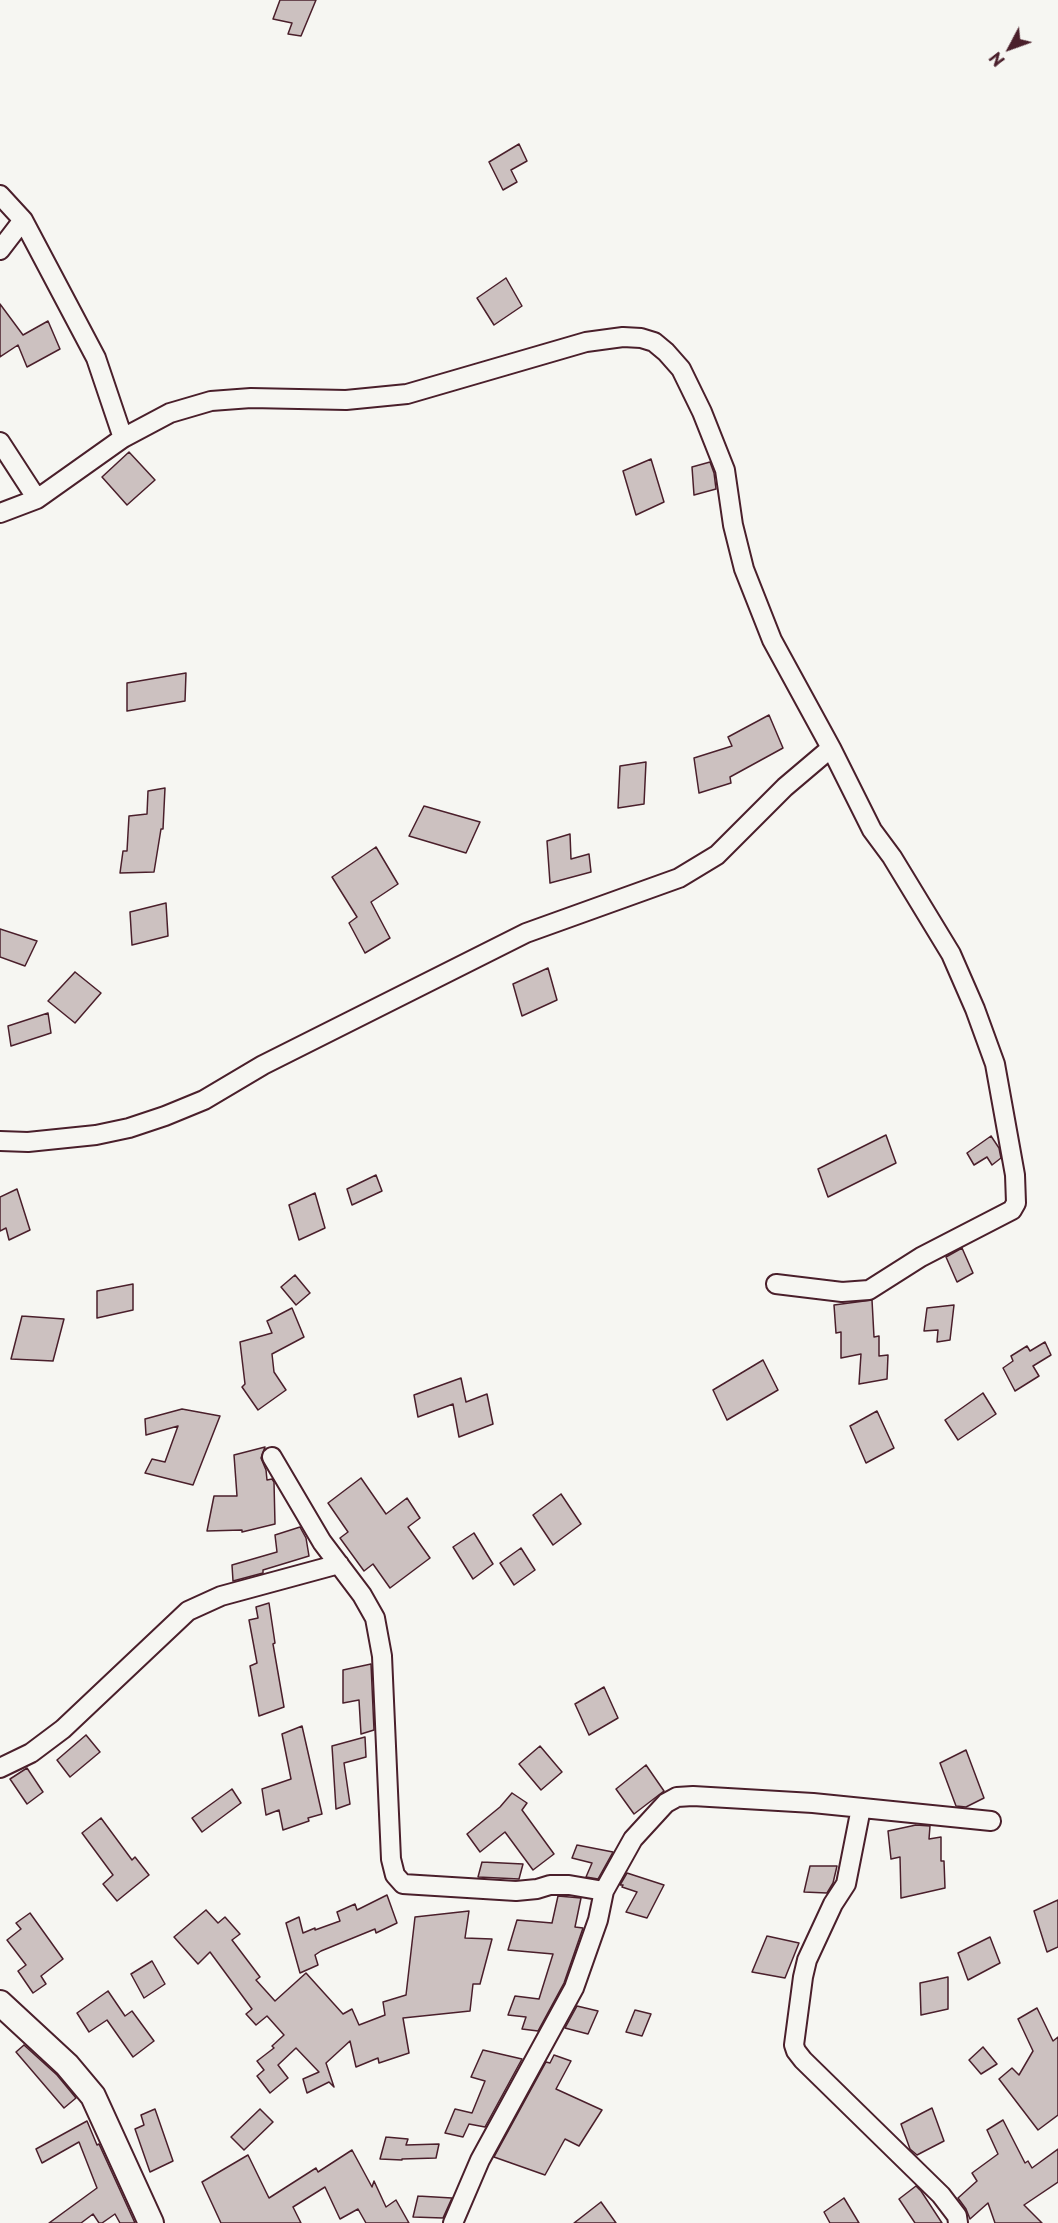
<!DOCTYPE html>
<style>
body{margin:0}
#map{position:relative;width:1058px;height:2223px;overflow:hidden;background:#f6f6f2;font-family:"Playpen Sans",sans-serif}
canvas{display:block}
.north{position:absolute;left:980px;top:18px;width:60px;height:60px;-webkit-text-stroke:4px #f6f6f2;paint-order:stroke;rotate:229deg;font-size:16px;font-weight:700;line-height:24px;text-align:center;color:#4a1f2b}
.north::after{content:'';display:block;margin:auto;width:21px;height:27px;background:#4a1f2b;clip-path:polygon(50% 0,100% 100%,50% 72%,0 100%)}
</style>
<div id="map">
<canvas width="1058" height="2223"></canvas>
<div class="north">N</div>
</div>
<script>
const ctx = document.querySelector('canvas').getContext('2d');
ctx.lineJoin = 'round';
function fill(path, color) {
  ctx.fillStyle = color;
  ctx.fill(path, 'evenodd');
}
function poly(rows) {
  const path = new Path2D();
  for (const r of rows) {
    path.moveTo(r[0], r[1]);
    for (let i = 2; i < r.length; i += 2) path.lineTo(r[i], r[i + 1]);
  }
  return path;
}
function trace(path, color, width, dash) {
  ctx.strokeStyle = color;
  ctx.lineWidth = width;
  ctx.lineCap = dash ? 'butt' : 'round';
  ctx.setLineDash(dash || []);
  ctx.stroke(path);
}
const building = poly([
 [280,0,316,0,301,36,288,34,292,23,273,19,280,0],
 [519,144,527,161,511,170,517,182,503,190,489,162,519,144],
 [506,278,522,306,494,325,477,298,506,278],
 [0,304,23,335,48,321,60,349,27,367,18,345,0,357,0,304],
 [129,452,155,480,127,505,102,477,129,452],
 [651,459,664,502,636,515,623,471,651,459],
 [710,462,714,473,716,489,694,495,692,467,710,462],
 [186,673,185,701,127,711,127,683,186,673],
 [769,715,783,748,730,777,731,783,699,793,694,758,732,746,728,737,769,715],
 [646,762,644,804,618,808,620,766,646,762],
 [165,788,163,829,161,829,154,872,120,873,123,851,127,851,129,816,147,814,148,791,165,788],
 [424,806,480,822,466,853,409,836,424,806],
 [570,834,571,859,589,854,591,872,550,883,547,841,570,834],
 [376,847,398,884,371,902,390,938,365,953,349,923,357,917,332,877,376,847],
 [166,903,168,936,132,945,130,912,166,903],
 [0,929,37,941,25,966,0,957,0,929],
 [548,968,557,1000,522,1016,513,984,548,968],
 [75,972,101,993,75,1023,48,1001,75,972],
 [48,1013,51,1033,11,1046,8,1026,48,1013],
 [886,1135,896,1163,828,1197,818,1169,886,1135],
 [991,1136,999,1148,1001,1158,992,1165,987,1157,974,1165,967,1153,991,1136],
 [376,1175,382,1191,352,1205,347,1189,376,1175],
 [17,1189,30,1230,9,1240,6,1228,0,1231,0,1197,17,1189],
 [315,1193,325,1228,299,1240,289,1205,315,1193],
 [962,1248,973,1273,957,1282,946,1257,962,1248],
 [295,1275,310,1293,296,1305,281,1287,295,1275],
 [133,1284,133,1310,97,1318,97,1291,133,1284],
 [872,1300,874,1337,879,1336,879,1356,888,1355,887,1379,859,1384,861,1354,841,1358,841,1332,836,1333,834,1305,872,1300],
 [954,1305,950,1340,937,1342,938,1330,924,1331,927,1308,954,1305],
 [292,1308,304,1337,272,1354,274,1372,286,1390,258,1410,242,1387,245,1384,240,1342,272,1333,267,1321,292,1308],
 [22,1316,64,1319,53,1361,11,1359,22,1316],
 [1045,1342,1051,1355,1033,1366,1039,1376,1015,1391,1003,1368,1013,1361,1011,1356,1027,1346,1030,1351,1045,1342],
 [763,1360,778,1390,727,1420,713,1390,763,1360],
 [461,1378,466,1402,487,1394,493,1424,459,1437,453,1404,418,1417,414,1395,461,1378],
 [983,1393,996,1414,958,1440,945,1420,983,1393],
 [182,1409,220,1416,193,1485,145,1473,152,1459,165,1462,178,1426,146,1435,145,1419,182,1409],
 [877,1411,894,1448,866,1463,850,1426,877,1411],
 [265,1447,261,1458,266,1470,267,1480,272,1479,274,1482,275,1524,242,1532,242,1530,207,1531,214,1496,237,1496,234,1455,265,1447],
 [361,1478,386,1514,407,1498,420,1518,408,1527,430,1558,390,1588,373,1564,364,1571,340,1538,348,1532,328,1503,361,1478],
 [561,1494,581,1524,553,1545,533,1515,561,1494],
 [300,1527,306,1538,309,1556,263,1570,263,1573,233,1581,232,1565,277,1552,275,1535,300,1527],
 [474,1533,493,1564,473,1579,453,1547,474,1533],
 [521,1548,535,1570,514,1585,500,1563,521,1548],
 [269,1603,275,1643,273,1644,284,1707,259,1716,250,1666,257,1663,249,1620,258,1618,256,1607,269,1603],
 [371,1664,374,1730,361,1734,359,1700,343,1703,343,1670,371,1664],
 [604,1687,618,1718,589,1735,575,1704,604,1687],
 [302,1726,322,1814,308,1818,309,1821,283,1830,279,1810,266,1815,262,1789,291,1779,282,1734,302,1726],
 [86,1735,100,1752,70,1777,57,1760,86,1735],
 [365,1737,366,1757,344,1763,350,1804,336,1809,332,1746,365,1737],
 [540,1746,562,1772,541,1790,519,1764,540,1746],
 [966,1750,984,1798,966,1807,956,1806,940,1763,966,1750],
 [646,1765,664,1791,634,1814,616,1789,646,1765],
 [27,1768,43,1792,27,1804,10,1779,27,1768],
 [232,1789,241,1803,202,1832,192,1818,232,1789],
 [512,1793,527,1803,522,1810,554,1854,533,1870,505,1832,480,1852,467,1834,500,1807,512,1793],
 [101,1818,132,1860,135,1857,149,1875,117,1901,103,1884,113,1875,82,1833,101,1818],
 [916,1825,930,1826,929,1839,941,1837,941,1861,944,1861,945,1888,901,1898,900,1857,891,1859,888,1831,916,1825],
 [577,1845,613,1852,598,1879,586,1877,592,1863,572,1858,577,1845],
 [482,1862,523,1864,519,1879,478,1877,482,1862],
 [810,1866,837,1866,833,1883,827,1893,804,1892,810,1866],
 [627,1873,664,1885,647,1918,626,1912,637,1892,622,1887,623,1885,620,1885,627,1873],
 [387,1895,397,1923,376,1933,375,1929,321,1951,315,1955,318,1965,300,1973,286,1923,299,1917,303,1933,315,1928,315,1930,340,1921,337,1912,355,1904,357,1910,387,1895],
 [558,1896,581,1898,575,1927,583,1928,564,1983,538,2031,522,2029,526,2017,508,2015,515,1996,539,1999,553,1954,508,1950,517,1920,552,1923,558,1896],
 [1058,1900,1058,1947,1047,1952,1034,1911,1058,1900],
 [206,1910,218,1923,225,1917,240,1934,232,1940,260,1977,256,1980,275,2001,306,1973,343,2014,352,2009,359,2025,385,2015,383,2002,406,1995,415,1917,469,1911,465,1938,492,1939,480,1984,473,1984,470,2011,403,2018,409,2053,379,2063,378,2058,356,2067,350,2041,326,2063,334,2087,329,2082,307,2093,303,2079,319,2072,296,2048,278,2065,288,2078,270,2093,257,2076,264,2070,257,2061,274,2048,272,2046,284,2035,267,2016,256,2025,246,2014,252,2009,210,1952,198,1964,174,1937,206,1910],
 [30,1913,63,1959,41,1976,46,1984,33,1993,18,1971,26,1965,7,1940,21,1929,16,1923,30,1913],
 [767,1936,799,1943,785,1978,752,1972,767,1936],
 [990,1937,1000,1963,968,1980,958,1953,990,1937],
 [152,1961,165,1984,144,1998,131,1974,152,1961],
 [948,1977,948,2009,921,2015,920,1983,948,1977],
 [108,1991,125,2016,132,2011,154,2041,133,2057,107,2020,89,2032,77,2013,108,1991],
 [577,2006,598,2011,588,2034,565,2028,577,2006],
 [1037,2008,1053,2041,1058,2037,1058,2115,1038,2130,999,2079,1012,2068,1019,2075,1033,2051,1018,2019,1037,2008],
 [635,2010,651,2014,642,2036,626,2032,635,2010],
 [24,2045,57,2075,76,2098,64,2108,16,2052,24,2045],
 [983,2047,997,2064,981,2074,969,2060,983,2047],
 [483,2050,522,2059,485,2127,469,2124,463,2137,445,2133,455,2109,472,2113,485,2081,471,2077,483,2050],
 [554,2055,571,2061,556,2089,602,2110,579,2146,565,2139,545,2175,494,2157,546,2062,550,2063,554,2055],
 [932,2108,944,2141,917,2155,910,2149,901,2124,932,2108],
 [155,2109,173,2161,150,2172,135,2129,144,2125,141,2115,155,2109],
 [260,2109,273,2122,244,2150,231,2137,260,2109],
 [1003,2120,1025,2163,1028,2161,1032,2168,1058,2149,1058,2182,1024,2205,1042,2223,995,2223,988,2203,970,2219,966,2209,958,2198,977,2181,972,2173,998,2154,987,2130,1003,2120],
 [87,2121,97,2145,99,2144,135,2223,120,2223,115,2214,102,2223,99,2223,93,2214,81,2223,49,2223,97,2188,79,2142,42,2163,36,2149,87,2121],
 [386,2137,408,2139,406,2145,439,2144,436,2158,402,2159,402,2160,380,2159,386,2137],
 [352,2150,372,2187,374,2181,386,2207,396,2200,409,2223,366,2223,358,2209,340,2219,325,2187,293,2207,301,2223,221,2223,202,2182,248,2155,269,2198,316,2168,318,2172,352,2150],
 [916,2186,921,2191,942,2223,915,2223,899,2199,916,2186],
 [418,2196,452,2198,443,2218,413,2217,418,2196],
 [844,2198,859,2223,830,2223,824,2212,844,2198],
 [601,2202,616,2223,574,2223,601,2202]
]);
fill(building, '#ccc1c0');
trace(building, '#4a1f2b', 1.5);
const minor = poly([
 [0,195,23,220,96,358,123,438],
 [0,250,23,220],
 [0,442,37,499],
 [0,513,37,499,123,438,170,413,211,401,251,398,346,400,407,394,586,342,623,337,641,338,654,342,666,352,681,369,702,412,725,470,733,525,744,569,772,640,831,748,872,830,892,857,951,954,975,1009,995,1064,1015,1175,1016,1203,1012,1210,921,1257,869,1290,842,1292,776,1284],
 [0,1141,28,1142,96,1135,129,1128,165,1116,204,1100,263,1065,526,933,679,878,717,855,785,787,831,748],
 [272,1457,322,1542,362,1595,375,1618,382,1656,391,1859,395,1875,403,1884,516,1891,537,1889,550,1885,569,1885,604,1891],
 [0,1768,31,1753,63,1729,188,1611,221,1596,339,1564],
 [861,1808,846,1884,833,1904,807,1960,803,1977,794,2045,796,2051,803,2060,941,2195,957,2216,958,2223],
 [453,2223,480,2160,574,1988,598,1920,604,1891,633,1839,666,1803,677,1797,693,1796,813,1803,991,1821]
]);
const major = poly([
 [0,2003,67,2065,93,2096,151,2223]
]);
trace(minor, '#4a1f2b', 22);
trace(major, '#4a1f2b', 28);
trace(minor, '#f6f6f2', 18);
trace(major, '#f6f6f2', 24);
</script>
